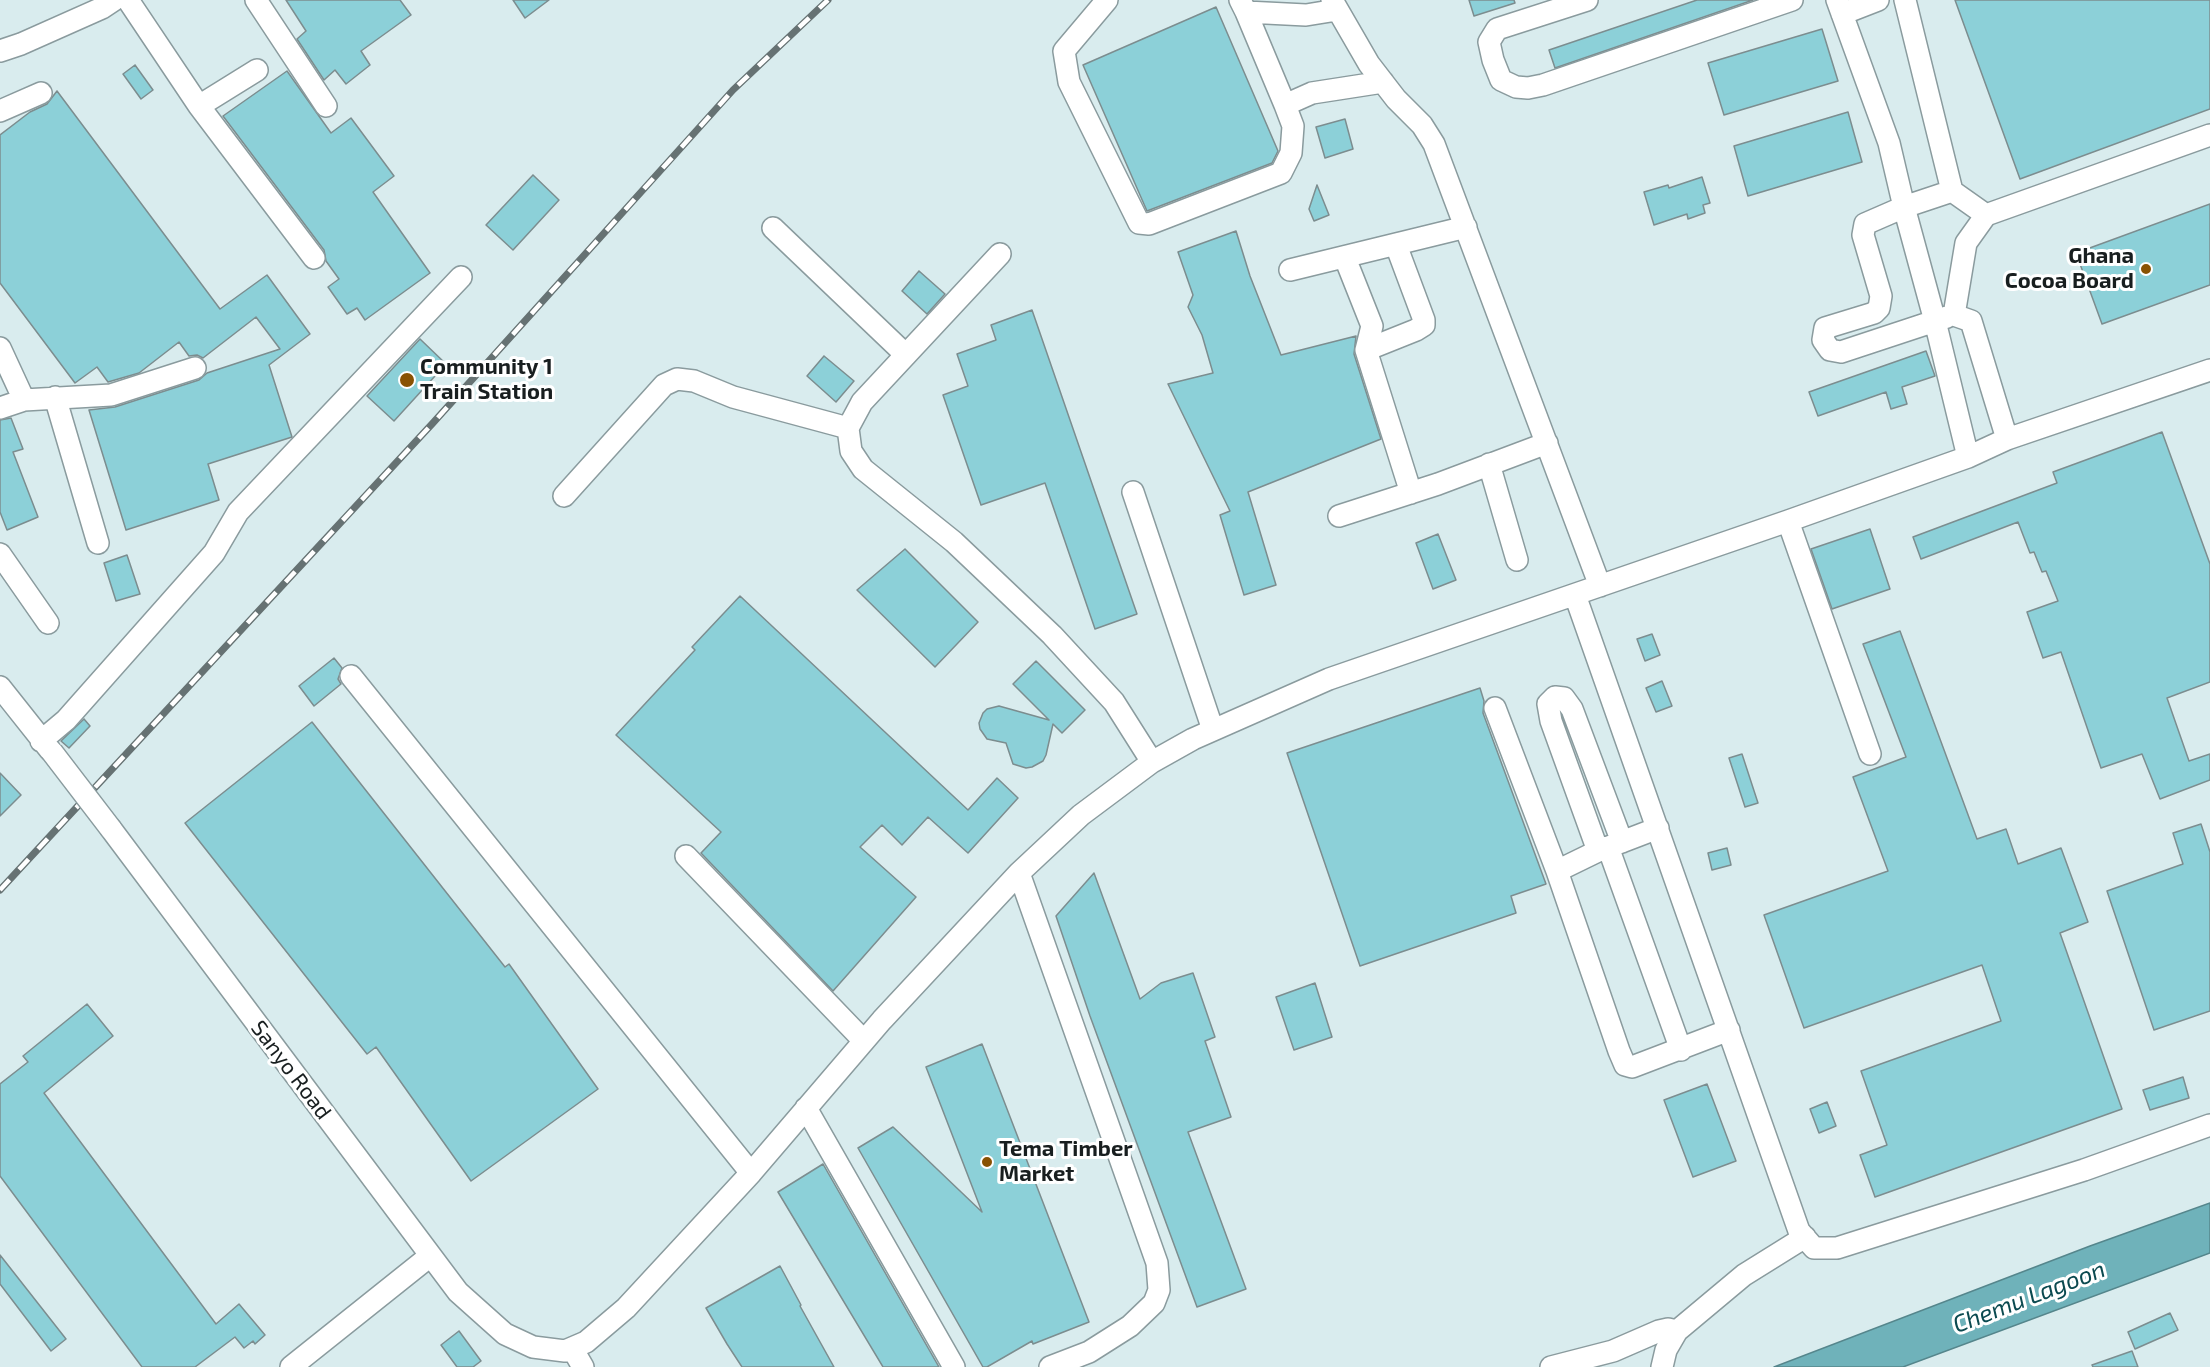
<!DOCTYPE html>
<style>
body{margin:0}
canvas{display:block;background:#d9ecee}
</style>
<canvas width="2210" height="1367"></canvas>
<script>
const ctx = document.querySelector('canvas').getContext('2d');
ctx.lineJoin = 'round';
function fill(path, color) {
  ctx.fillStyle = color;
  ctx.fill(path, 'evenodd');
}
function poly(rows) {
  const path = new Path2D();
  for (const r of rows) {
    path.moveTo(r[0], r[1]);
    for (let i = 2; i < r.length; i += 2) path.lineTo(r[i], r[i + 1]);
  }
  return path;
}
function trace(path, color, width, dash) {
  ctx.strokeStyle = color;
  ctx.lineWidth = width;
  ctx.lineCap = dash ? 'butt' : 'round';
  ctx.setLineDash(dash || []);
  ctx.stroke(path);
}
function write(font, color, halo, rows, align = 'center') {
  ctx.font = font + ' "Exo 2",sans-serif';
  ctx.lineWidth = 6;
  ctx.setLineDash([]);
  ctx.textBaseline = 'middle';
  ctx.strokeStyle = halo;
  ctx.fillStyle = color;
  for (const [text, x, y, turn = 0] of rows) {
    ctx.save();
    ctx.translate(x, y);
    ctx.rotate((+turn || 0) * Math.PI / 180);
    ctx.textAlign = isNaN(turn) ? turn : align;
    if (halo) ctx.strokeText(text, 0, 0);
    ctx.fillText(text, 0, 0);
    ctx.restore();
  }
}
const water = poly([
 [2210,1203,2210,1253,1903,1367,1774,1367,2090,1246,2210,1203]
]);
fill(water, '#6fb2ba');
trace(water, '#55868c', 1.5);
const building = poly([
 [286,0,400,0,411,15,361,51,370,65,346,84,335,70,324,80,297,39,306,31,286,0],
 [513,0,549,0,525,18,513,0],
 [1469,0,1514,0,1515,3,1474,16,1469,0],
 [1697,0,1753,0,1555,68,1549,50,1697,0],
 [1955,0,2210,0,2210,109,2020,179,1955,0],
 [1216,7,1278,151,1272,163,1147,211,1083,65,1216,7],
 [1822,29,1838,81,1724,115,1708,63,1822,29],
 [135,65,153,90,141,99,123,74,135,65],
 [287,71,331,133,351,118,394,176,373,192,430,273,365,320,357,308,347,314,328,287,339,279,326,261,324,250,223,116,287,71],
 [57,91,220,309,267,275,310,334,269,365,292,437,208,464,219,500,126,530,89,410,115,407,199,380,207,373,280,349,256,317,203,358,197,355,189,356,179,342,139,373,108,382,97,367,75,383,0,283,0,135,30,112,47,104,57,91],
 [1848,112,1862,162,1748,196,1734,146,1848,112],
 [1345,119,1353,149,1325,158,1316,127,1345,119],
 [533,175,559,200,513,250,486,225,533,175],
 [1702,177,1710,203,1703,205,1705,213,1688,219,1687,214,1654,225,1644,192,1668,185,1669,188,1702,177],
 [1317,185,1329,215,1314,221,1309,209,1317,185],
 [2210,204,2210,285,2102,324,2076,253,2210,204],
 [1236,231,1250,276,1281,355,1356,336,1354,354,1381,439,1248,492,1276,585,1244,595,1220,515,1230,511,1168,384,1213,373,1202,335,1188,307,1193,295,1178,252,1236,231],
 [919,271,945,294,927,314,902,291,919,271],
 [1032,310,1137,614,1095,629,1045,483,981,505,943,395,968,386,957,354,996,340,991,325,1032,310],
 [420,339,446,364,394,421,367,396,420,339],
 [1926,351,1935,376,1902,387,1907,404,1891,409,1886,392,1818,416,1809,392,1926,351],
 [824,356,854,381,836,402,807,376,824,356],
 [11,418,23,449,13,452,38,517,7,530,0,512,0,420,11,418],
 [2162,432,2210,564,2210,682,2167,698,2189,761,2210,754,2210,780,2160,799,2142,754,2101,768,2061,652,2043,658,2027,612,2058,601,2046,571,2042,572,2034,552,2030,553,2018,522,1921,559,1913,537,2057,483,2053,472,2162,432],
 [1870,529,1890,589,1832,609,1811,549,1870,529],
 [1438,534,1456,580,1433,589,1416,543,1438,534],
 [905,549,978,622,935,667,857,590,905,549],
 [127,555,140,594,116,601,104,563,127,555],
 [740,596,968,810,997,778,1018,798,968,853,928,817,902,845,882,825,860,847,916,897,833,991,701,853,721,832,616,735,695,650,692,647,740,596],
 [1900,631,1977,839,2006,829,2018,864,2061,848,2088,922,2060,933,2122,1109,1875,1197,1860,1155,1887,1145,1861,1071,2001,1021,1982,965,1804,1028,1764,915,1888,871,1853,777,1906,757,1863,644,1900,631],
 [1652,634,1660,655,1645,661,1637,639,1652,634],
 [334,658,342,668,338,679,341,684,314,706,299,686,334,658],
 [1036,661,1085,710,1062,733,1053,724,1046,755,1043,761,1032,767,1026,768,1013,764,1006,743,987,739,980,729,979,723,983,713,987,709,999,706,1049,720,1013,684,1036,661],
 [1662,681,1672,706,1656,712,1646,688,1662,681],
 [1480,688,1484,701,1483,713,1546,884,1511,896,1516,913,1360,966,1287,753,1480,688],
 [84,719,90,726,69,748,61,741,84,719],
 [312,722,505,967,509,964,598,1089,471,1181,376,1047,367,1054,185,823,312,722],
 [1742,754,1758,803,1745,807,1729,758,1742,754],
 [0,773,21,795,0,816,0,773],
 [2201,824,2210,852,2210,1011,2154,1030,2107,891,2183,864,2173,833,2201,824],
 [1727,848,1731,865,1712,870,1708,853,1727,848],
 [1094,873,1140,999,1161,983,1193,973,1215,1037,1205,1041,1231,1117,1188,1132,1246,1289,1197,1307,1090,1016,1056,916,1094,873],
 [1315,983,1332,1037,1294,1050,1276,997,1315,983],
 [87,1004,113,1036,44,1093,216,1324,239,1304,265,1335,255,1344,253,1341,244,1348,235,1337,195,1367,142,1367,0,1176,0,1084,28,1062,23,1056,87,1004],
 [982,1044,1089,1322,1033,1344,1032,1341,987,1367,983,1367,858,1148,893,1127,982,1212,926,1067,982,1044],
 [2183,1077,2189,1098,2150,1110,2143,1090,2183,1077],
 [1707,1084,1736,1161,1693,1177,1664,1100,1707,1084],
 [1827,1102,1836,1126,1819,1133,1810,1109,1827,1102],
 [823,1164,939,1367,883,1367,778,1192,823,1164],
 [0,1255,66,1339,51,1351,0,1284,0,1255],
 [780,1266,801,1305,800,1306,834,1367,742,1367,727,1344,706,1308,780,1266],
 [2170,1313,2178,1330,2135,1349,2128,1332,2170,1313],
 [459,1331,481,1361,473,1367,457,1367,441,1345,459,1331],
 [2132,1351,2138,1367,2093,1367,2092,1365,2132,1351]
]);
fill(building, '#8cd0d8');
trace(building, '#7c8d8f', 1.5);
const minor = poly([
 [128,0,199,106,314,258],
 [256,0,326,106],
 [1107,0,1064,51,1069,82,1139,223,1149,224,1281,173,1291,153,1293,126,1285,105,1312,93,1383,82],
 [1240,0,1246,12,1306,15,1337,10],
 [1332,0,1369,64,1396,99,1422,125,1434,144,1600,586],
 [1587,0,1497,29,1489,42,1493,60,1501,80,1516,87,1528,88,1543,85,1792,0],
 [1837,0,1889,143,1904,207,1935,321,1968,457],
 [1905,0,1952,191,1986,215,1966,243,1954,315,1971,321,2007,439],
 [1246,12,1285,105],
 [1842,14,1878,0],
 [0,51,21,44,102,8,114,0],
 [199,106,257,70],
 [0,111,41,93],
 [1986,215,2210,135],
 [773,228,906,355],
 [1000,254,862,402,848,428,851,451,863,469,954,542,1052,635,1114,702,1152,762],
 [1345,258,1372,326,1366,350,1411,493],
 [1290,270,1466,227],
 [1947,317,1841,352,1830,350,1823,340,1825,328,1874,313,1879,308,1881,296,1863,235,1865,224,1904,207,1952,191],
 [0,348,24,400],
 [1366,350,1416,330,1424,325,1424,320,1396,245],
 [55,397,98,543],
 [0,408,24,400,111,395,195,368],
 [1489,464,1517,560],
 [1133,492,1213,730],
 [564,496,664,385,677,379,694,381,733,397,848,428],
 [1339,516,1438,484,1547,443],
 [1788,521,1870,754],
 [0,554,48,623],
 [1575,595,1799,1231,1814,1248,1837,1248,2084,1170,2210,1125],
 [351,676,751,1173],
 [0,687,50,750],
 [1495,708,1557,871],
 [41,741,66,720,214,553,238,512,461,277],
 [1658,828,1598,851,1557,871,1619,1051,1625,1065,1632,1067,1729,1030],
 [111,829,458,1292,505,1334,533,1347,565,1351,586,1342,626,1308,751,1173,882,1020,1019,873,1081,815,1152,762,1193,739,1329,679,1788,521,1968,457,2007,439,2210,370],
 [1608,847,1681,1050],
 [1598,851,1551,721,1548,704,1555,697,1564,698,1572,709,1622,842],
 [686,856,864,1041],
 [1019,873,1157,1263,1159,1290,1154,1303,1130,1326,1089,1352,1050,1367],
 [806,1108,954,1367],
 [572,1348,583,1367],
 [291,1367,430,1256],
 [1551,1367,1613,1351,1659,1331,1668,1329,1677,1331],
 [1662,1367,1666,1350,1677,1331,1744,1275,1805,1237]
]);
trace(minor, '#8a9b9e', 24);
trace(minor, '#fff', 21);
const rail = poly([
 [0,890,432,424,733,90,828,0]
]);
trace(rail, '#667273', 7);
trace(rail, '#fff', 4.5, [14]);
const minorBridge = poly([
 [52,752,111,829]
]);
trace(minorBridge, '#8a9b9e', 24, []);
trace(minorBridge, '#fff', 21);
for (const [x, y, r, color] of [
 [2146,269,6,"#895203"],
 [407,380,8,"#895203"],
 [987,1162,6,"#895203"]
]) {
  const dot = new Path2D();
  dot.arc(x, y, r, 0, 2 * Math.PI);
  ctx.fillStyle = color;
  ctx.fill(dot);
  trace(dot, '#fff', 2);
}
write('bold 22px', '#181e1f', '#fff', [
 ["Ghana",2134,256,"right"],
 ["Cocoa Board",2134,281,"right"],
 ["Community 1",420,367],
 ["Train Station",420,392],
 ["Tema Timber",999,1149],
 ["Market",999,1174]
], 'left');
write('22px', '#181e1f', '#fff', [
 ["Sanyo Road",291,1070,53]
]);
write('italic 24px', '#0b4a50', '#fff', [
 ["Chemu Lagoon",2029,1297,-21]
]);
</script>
